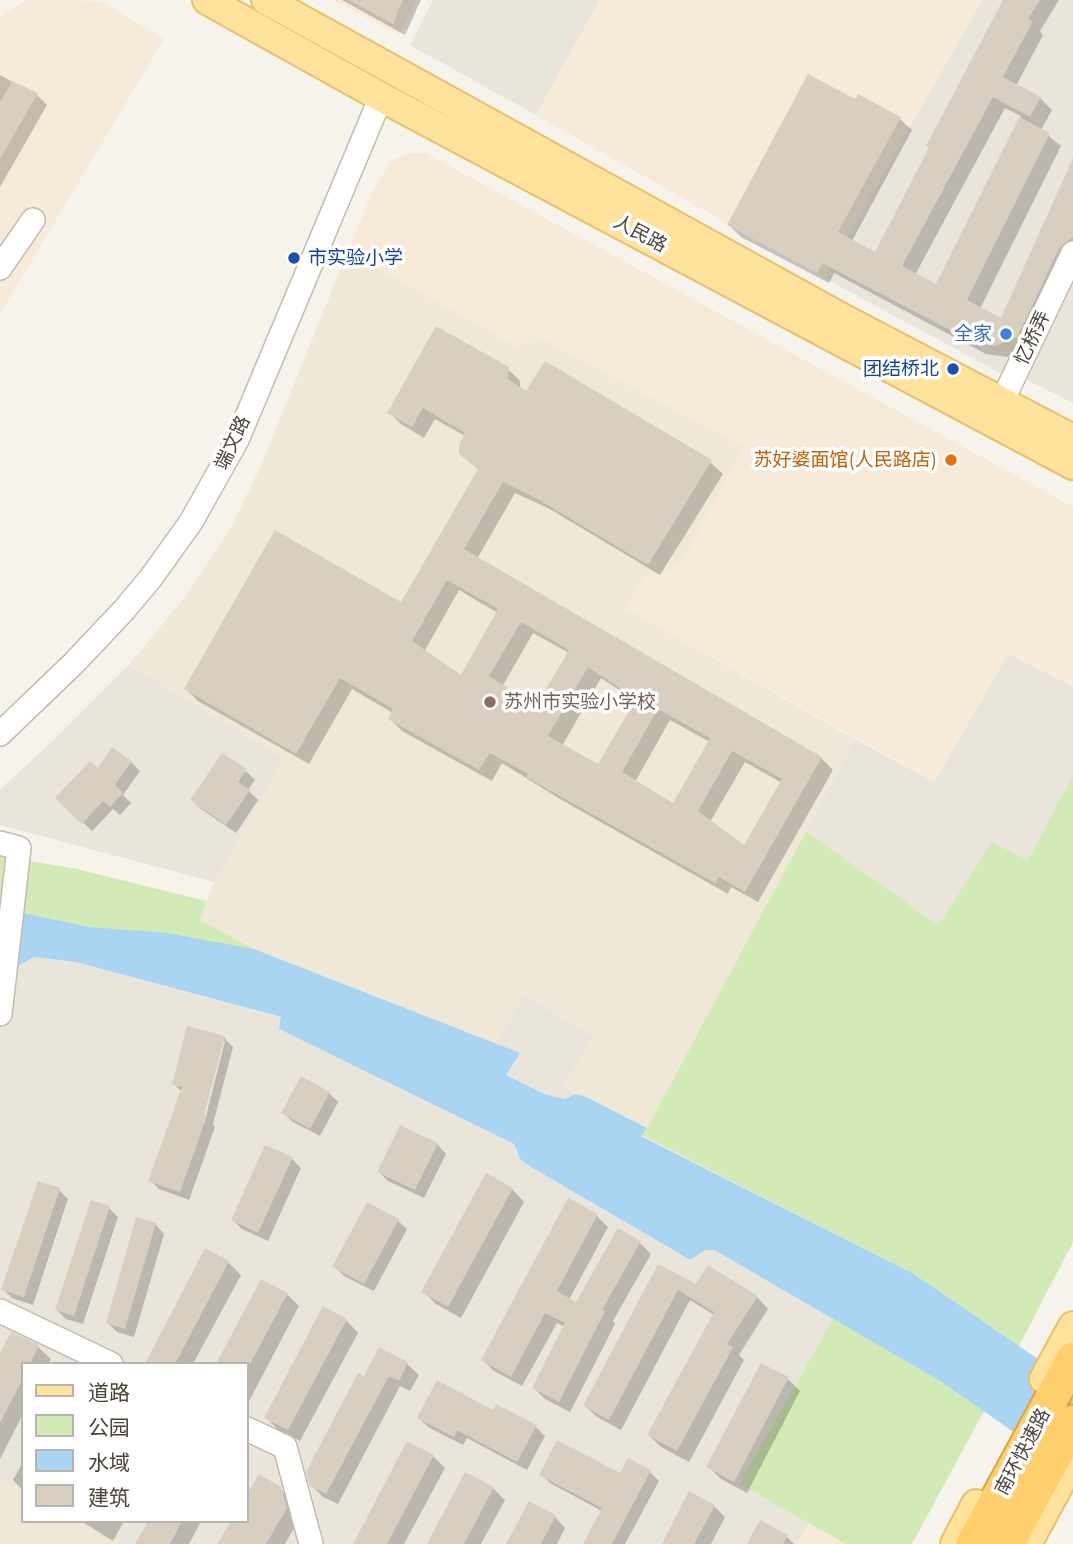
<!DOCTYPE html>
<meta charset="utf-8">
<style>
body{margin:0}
#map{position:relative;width:1073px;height:1544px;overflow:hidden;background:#f6f3ec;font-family:Montserrat,"Noto Sans SC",sans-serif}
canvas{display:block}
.legend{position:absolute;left:21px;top:1362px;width:228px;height:161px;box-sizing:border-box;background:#fff;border:2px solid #b7b4b0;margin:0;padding:9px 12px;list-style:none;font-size:21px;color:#4b4439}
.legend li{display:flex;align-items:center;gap:14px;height:35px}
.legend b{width:35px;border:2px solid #b7b4b0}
</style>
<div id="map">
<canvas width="1073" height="1544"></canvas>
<ul class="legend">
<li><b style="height:9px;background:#ffe39c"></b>道路</li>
<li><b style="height:19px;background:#d2eab5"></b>公园</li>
<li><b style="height:19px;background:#a9d4f2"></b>水域</li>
<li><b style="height:19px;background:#d8cfc1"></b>建筑</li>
</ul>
</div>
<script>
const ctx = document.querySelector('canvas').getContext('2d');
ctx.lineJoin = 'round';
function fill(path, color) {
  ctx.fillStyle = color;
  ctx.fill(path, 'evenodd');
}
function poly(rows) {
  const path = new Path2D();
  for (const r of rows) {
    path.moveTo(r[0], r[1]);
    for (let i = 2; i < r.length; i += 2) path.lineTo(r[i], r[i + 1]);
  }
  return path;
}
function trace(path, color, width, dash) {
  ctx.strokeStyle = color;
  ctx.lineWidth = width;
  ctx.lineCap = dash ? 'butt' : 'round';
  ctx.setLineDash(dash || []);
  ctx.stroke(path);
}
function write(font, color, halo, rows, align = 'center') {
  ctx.font = font + ' Montserrat,"Noto Sans SC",sans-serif';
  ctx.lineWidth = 7;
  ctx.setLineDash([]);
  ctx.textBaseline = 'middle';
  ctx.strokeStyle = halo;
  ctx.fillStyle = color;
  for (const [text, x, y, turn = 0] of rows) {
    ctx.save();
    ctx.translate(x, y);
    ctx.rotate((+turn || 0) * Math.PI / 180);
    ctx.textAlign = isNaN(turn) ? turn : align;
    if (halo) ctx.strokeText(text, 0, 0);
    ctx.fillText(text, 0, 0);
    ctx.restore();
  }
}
fill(poly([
 [433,0,600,0,536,115,410,45],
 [982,0,1073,0,1073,247,1011,379,824,278],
 [1073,279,1073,403,1027,380],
 [1008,654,1073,686,1073,775,1028,860,992,842,938,925,806,831,855,739,934,782],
 [129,665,285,759,214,882,0,825,0,789,54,740],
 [34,957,76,962,282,1018,279,1029,514,1144,517,1153,531,1167,689,1260,705,1250,714,1250,833,1319,739,1484,809,1523,797,1544,123,1544,80,1521,247,1521,247,1364,23,1364,23,1491,0,1479,0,976],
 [524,994,593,1037,564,1086,576,1094,565,1099,544,1094,505,1075,497,1044]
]), '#eae5da');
fill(poly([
 [28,0,101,1,164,39,0,314,0,16],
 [333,0,417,0,399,35],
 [600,0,982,0,824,278,536,115],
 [409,153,426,153,1073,507,1073,686,1008,654,934,782,626,608,645,574,662,572,519,348,348,251,374,188,392,160],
 [809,1523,846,1544,797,1544]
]), '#f7ead8');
fill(poly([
 [348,251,519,348,534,335,744,447,682,561,662,573,645,575,626,608,855,739,647,1128,564,1087,593,1037,525,994,497,1044,254,949,199,920,214,882,284,759,129,665,187,594,229,531,261,466],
 [0,1479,23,1491,23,1521,80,1521,123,1544,0,1544]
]), '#efe8d6');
fill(poly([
 [1073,775,1073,1242,1019,1346,914,1274,641,1135,647,1128,806,831,938,925,992,842,1028,860],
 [0,856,77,869,206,901,200,920,254,949,90,927,0,908],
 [833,1319,940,1381,984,1411,912,1544,846,1544,739,1484]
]), '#d2eab5');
fill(poly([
 [0,908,90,927,167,933,254,949,520,1053,506,1075,544,1094,565,1099,576,1094,586,1097,647,1128,641,1136,914,1274,1073,1383,1073,1473,940,1381,714,1250,705,1250,690,1260,531,1167,520,1159,514,1144,279,1029,281,1017,76,962,34,957,0,976]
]), '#a9d4f2');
fill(poly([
 [342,0,421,0,405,35],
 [1005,0,1059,0,1040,31,1043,35,1016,86,1040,98,1052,110,1041,130,1061,146,980,309,1001,320,1073,162,1073,258,1029,349,1008,357,986,354,834,273,829,283,741,237,729,225,856,102,900,119,912,130,852,241,875,254],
 [1005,108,1021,116,937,286,915,275],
 [0,75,37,95,47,105,0,187],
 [508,369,520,381,520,389,710,462,723,474,660,575,548,508,515,493,477,559,821,758,833,770,758,902,731,887,728,894,560,799,502,763,492,781,402,731,390,719,393,713,352,689,309,764,198,701,186,689,402,605,479,470,461,453,465,436,435,419,424,438,401,424,389,412],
 [459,590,498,613,461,678,424,652],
 [533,633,569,653,537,709,502,687],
 [601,678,636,701,599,767,562,746],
 [670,720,710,742,673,805,635,782],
 [745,762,782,783,745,848,710,822],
 [131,762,140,771,123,795,131,803,120,815,113,809,92,831,58,798,98,771],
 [246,771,255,780,248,790,258,800,236,833,201,809,192,800],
 [224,1038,233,1047,213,1124,215,1127,189,1200,159,1189,150,1180,182,1092,174,1084],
 [222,1041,225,1041,204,1124,200,1123],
 [329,1093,338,1102,320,1136,293,1122,283,1113],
 [437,1144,446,1154,424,1198,388,1181,379,1172],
 [292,1159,301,1168,268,1241,242,1229,233,1220],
 [512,1189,524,1202,461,1318,436,1304,424,1292],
 [59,1190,68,1199,33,1305,12,1298,3,1289],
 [569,1200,597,1216,608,1227,569,1300,577,1304,619,1231,640,1243,651,1254,613,1321,615,1324,570,1412,545,1399,534,1388,565,1327,557,1323,522,1386,494,1371,483,1360],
 [109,1208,118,1217,83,1324,66,1319,57,1310],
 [397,1220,407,1229,374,1291,344,1276,335,1267],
 [155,1224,164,1234,134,1337,117,1332,108,1323],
 [206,1251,228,1262,241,1275,193,1364,150,1364],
 [659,1266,697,1286,757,1297,768,1309,739,1355,744,1360,689,1462,661,1447,649,1435,714,1315,690,1300,621,1430,597,1417,585,1406],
 [287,1294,299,1306,247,1405,247,1364],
 [346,1320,358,1333,300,1441,278,1430,266,1417],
 [12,1334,38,1347,51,1359,48,1364,23,1364,23,1414,0,1459,0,1357],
 [380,1349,407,1364,419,1375,410,1391,400,1386,338,1504,323,1497,311,1485],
 [762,1365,788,1379,800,1391,747,1493,721,1479,709,1467],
 [494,1412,536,1427,545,1436,527,1470,467,1438,463,1445,428,1427,419,1418],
 [433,1456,445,1468,404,1544,355,1544],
 [23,1462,23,1490,13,1480],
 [650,1472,659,1481,625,1544,585,1544,602,1511,550,1483,541,1474,621,1476],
 [259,1476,280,1489,293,1502,298,1521,285,1544,219,1544,247,1521,247,1498],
 [493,1488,505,1500,481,1544,429,1544],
 [714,1506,725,1517,711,1544,664,1544],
 [555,1517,565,1528,557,1544,508,1544],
 [81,1521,124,1521,113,1541],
 [150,1521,201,1521,189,1544,137,1544],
 [787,1537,794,1544,749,1544]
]), '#0003');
fill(poly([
 [349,0,403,0,393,24],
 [1003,0,1040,0,1028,19,1033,21,1003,77,1041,97,1030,117,993,97,902,266,936,284,1019,117,1050,133,967,300,1001,318,1073,158,1073,237,1060,247,1017,337,995,346,973,342,822,263,817,273,727,225,808,74,855,99,858,94,901,117,838,232,875,252,929,148,926,146],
 [12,81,38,93,0,159,0,102],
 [436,326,509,367,508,379,526,391,545,361,712,460,648,565,534,497,503,482,464,549,822,757,745,892,719,877,715,883,688,868,526,777,528,774,490,753,479,770,388,719,393,709,340,678,296,754,184,689,275,530,401,602,478,469,459,454,459,445,465,433,423,408,412,427,387,413],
 [447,580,498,609,461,675,412,641],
 [521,622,569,650,536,706,489,676],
 [588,667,636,699,598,764,548,736],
 [658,709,710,738,673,803,622,772],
 [732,751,782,779,744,845,698,811],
 [112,747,132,761,115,785,123,793,110,807,103,801,82,824,55,798,90,761,98,768],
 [222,753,247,769,238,782,250,790,226,825,190,800],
 [187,1026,225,1036,204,1115,207,1116,180,1192,148,1181,182,1087,172,1085],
 [301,1076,330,1092,310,1129,281,1113],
 [400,1125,438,1143,415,1190,377,1172],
 [265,1145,293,1157,258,1233,231,1220],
 [486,1173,513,1188,448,1307,421,1292],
 [38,1181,60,1188,24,1297,1,1290],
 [568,1198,598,1214,557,1291,576,1302,618,1228,641,1241,602,1310,605,1311,559,1402,532,1388,565,1323,545,1313,511,1377,481,1360],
 [91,1200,110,1206,74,1316,55,1310],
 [367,1202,399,1219,364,1284,332,1267],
 [136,1217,156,1223,125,1329,106,1323],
 [205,1248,229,1261,175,1364,145,1364],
 [658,1264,696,1284,708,1265,758,1296,727,1344,733,1347,677,1451,647,1435,714,1312,678,1290,609,1420,583,1406],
 [261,1279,288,1293,250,1364,216,1364],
 [323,1306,347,1319,288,1430,264,1418],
 [11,1332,39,1345,30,1364,23,1364,23,1378,0,1423,0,1353],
 [379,1347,408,1362,399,1381,389,1376,326,1494,310,1486,306,1472,358,1373,364,1376],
 [761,1363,789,1377,734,1482,706,1467],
 [437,1380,493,1410,496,1404,537,1425,517,1462,457,1430,454,1437,417,1418],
 [557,1440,620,1473,628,1458,651,1470,612,1544,583,1544,602,1508,539,1475],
 [407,1441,434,1455,387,1544,353,1544],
 [465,1472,494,1487,464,1544,427,1544],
 [259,1474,281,1487,287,1508,266,1544,217,1544,231,1521,247,1521,247,1494],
 [689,1491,715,1505,694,1544,662,1544],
 [529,1501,556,1515,541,1544,506,1544],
 [760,1520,788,1535,783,1544,747,1544],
 [148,1521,182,1521,170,1544,135,1544]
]), '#d8cfc1');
const minor = poly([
 [0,268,33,220],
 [995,416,1073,253],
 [0,734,74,663,124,610,150,579,191,522,237,440,381,97],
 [0,843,19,848,0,1014],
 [0,1311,111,1364],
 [247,1429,285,1447,311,1544]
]);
const major = poly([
 [207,0,381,97,1073,465],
 [266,0,844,319,1073,439],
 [1044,1379,1073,1326],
 [955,1544,976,1504],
 [1027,1544,1073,1459]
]);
const highway = poly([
 [973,1544,1073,1359],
 [1007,1544,1073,1422]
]);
trace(minor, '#c2bbae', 26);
trace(major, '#e6c16a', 32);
trace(highway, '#e0a43c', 37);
trace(minor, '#fff', 23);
trace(major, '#ffe39c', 28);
trace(highway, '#ffcf6e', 33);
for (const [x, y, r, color] of [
 [294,258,7,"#1a4fb4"],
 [1006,334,7,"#3f7fe0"],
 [953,369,7,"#1a4fb4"],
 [951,460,7,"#e8710a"],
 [490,702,7,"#8d6e63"]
]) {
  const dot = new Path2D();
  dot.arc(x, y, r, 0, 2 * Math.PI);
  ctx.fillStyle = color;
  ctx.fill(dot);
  trace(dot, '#fff', 2.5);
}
write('19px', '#4b4439', '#fff', [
 ["人民路",640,234,28],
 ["忆桥弄",1033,338,-65],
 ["端文路",233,443,-65],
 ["南环快速路",1023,1452,-62]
]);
write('19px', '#164399', '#fff', [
 ["市实验小学",308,258],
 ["团结桥北",939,369,"right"]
], 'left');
write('19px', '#366cbe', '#fff', [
 ["全家",992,334]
], 'right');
write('19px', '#c56008', '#fff', [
 ["苏好婆面馆(人民路店)",937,460]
], 'right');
write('19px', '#785e54', '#fff', [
 ["苏州市实验小学校",504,702]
], 'left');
</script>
